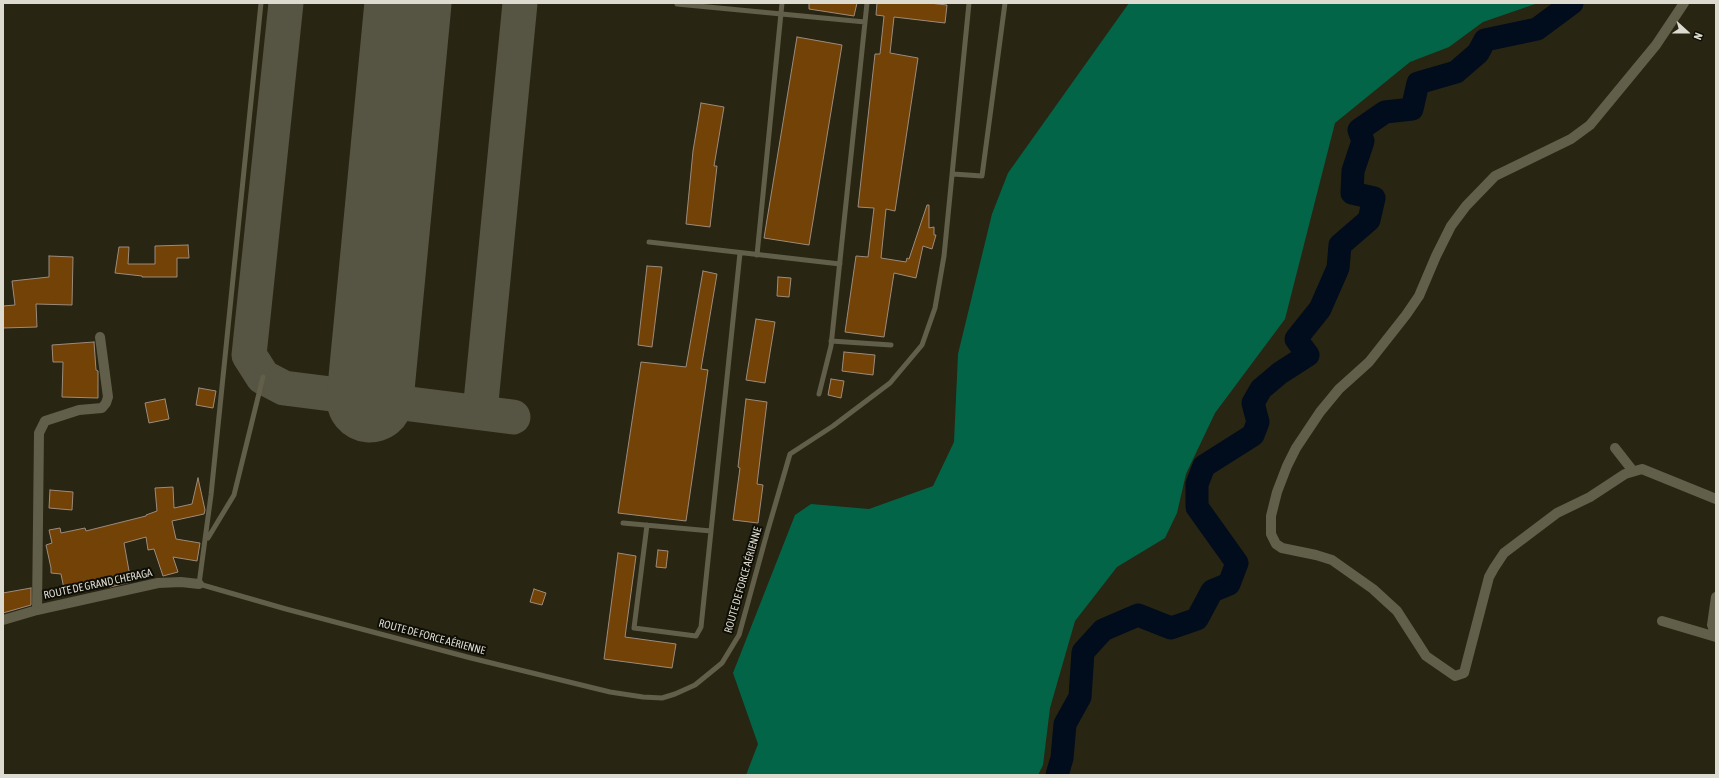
<!DOCTYPE html>
<meta charset="utf-8">
<style>
body{margin:0}
#map{position:relative;width:1719px;height:778px;overflow:hidden;background:#282512;font-family:"Asap Condensed",sans-serif}
canvas{display:block}
.frame{position:absolute;inset:0;border:4px solid #dddbd0;pointer-events:none}
.north{position:absolute;left:1667px;top:12px;width:40px;height:40px;-webkit-text-stroke:3px #0f0e06;paint-order:stroke;rotate:111deg;font-size:11px;font-weight:700;line-height:16px;text-align:center;color:#dddbd0}
.north::after{content:'';display:block;margin:auto;width:14px;height:18px;background:#dddbd0;clip-path:polygon(50% 0,100% 100%,50% 72%,0 100%)}
</style>
<div id="map">
<canvas width="1719" height="778"></canvas>
<div class="frame"></div>
<div class="north">N</div>
</div>
<script>
const ctx = document.querySelector('canvas').getContext('2d');
ctx.lineJoin = 'round';
function fill(path, color) {
  ctx.fillStyle = color;
  ctx.fill(path, 'evenodd');
}
function poly(rows) {
  const path = new Path2D();
  for (const r of rows) {
    path.moveTo(r[0], r[1]);
    for (let i = 2; i < r.length; i += 2) path.lineTo(r[i], r[i + 1]);
  }
  return path;
}
function trace(path, color, width, dash) {
  ctx.strokeStyle = color;
  ctx.lineWidth = width;
  ctx.lineCap = dash ? 'butt' : 'round';
  ctx.setLineDash(dash || []);
  ctx.stroke(path);
}
function write(font, color, halo, rows, align = 'center') {
  ctx.font = font + ' "Asap Condensed",sans-serif';
  ctx.lineWidth = 4;
  ctx.setLineDash([]);
  ctx.textBaseline = 'middle';
  ctx.strokeStyle = halo;
  ctx.fillStyle = color;
  for (const [text, x, y, turn = 0] of rows) {
    ctx.save();
    ctx.translate(x, y);
    ctx.rotate((+turn || 0) * Math.PI / 180);
    ctx.textAlign = isNaN(turn) ? turn : align;
    if (halo) ctx.strokeText(text, 0, 0);
    ctx.fillText(text, 0, 0);
    ctx.restore();
  }
}
fill(poly([
 [1129,3,1538,3,1483,22,1449,47,1410,62,1335,123,1285,319,1215,413,1186,474,1177,513,1165,538,1117,567,1075,621,1050,708,1043,765,1038,775,746,775,758,744,733,673,795,515,811,504,869,509,933,486,954,442,958,354,992,214,1008,173]
]), '#036547');
trace(poly([
 [1057,775,1062,758,1065,724,1080,697,1083,652,1103,630,1138,615,1171,628,1197,619,1212,591,1229,584,1237,563,1197,507,1197,484,1204,466,1253,435,1258,422,1253,403,1261,389,1280,373,1308,355,1296,339,1320,309,1338,268,1340,245,1369,220,1374,198,1352,193,1353,171,1363,141,1359,130,1385,112,1412,109,1418,83,1456,72,1478,53,1485,40,1537,29,1572,3]
]), '#010d1c', 23);
trace(poly([
 [286,3,249,355,263,377,284,388,513,417],
 [480,412,520,3]
]), '#565442', 35);
trace(poly([
 [370,399,408,3]
]), '#565442', 87);
const building = poly([
 [809,3,857,3,854,16,809,9,809,3],
 [877,3,929,3,947,5,945,23,894,17,890,53,918,58,895,211,886,209,881,258,906,262,907,258,909,259,927,205,929,205,929,228,934,227,934,235,936,235,932,249,923,246,916,278,894,273,884,337,845,332,856,256,868,257,874,208,858,207,875,54,880,54,884,16,876,15,877,3],
 [797,37,842,45,809,245,764,238,797,37],
 [701,103,724,107,714,166,717,166,710,227,686,224,693,151,701,103],
 [188,245,189,258,177,258,177,277,142,277,142,276,115,273,119,247,129,247,128,264,155,264,155,246,188,245],
 [49,256,73,257,72,305,36,304,37,327,3,328,3,306,15,305,12,281,49,277,49,256],
 [647,266,662,267,652,347,638,345,647,266],
 [703,271,717,274,701,369,708,370,686,521,618,513,641,362,686,367,703,271],
 [778,277,791,278,789,297,777,296,778,277],
 [756,319,775,322,765,383,746,380,756,319],
 [94,342,96,370,98,371,98,398,62,397,63,362,53,362,52,345,94,342],
 [844,352,875,355,873,375,842,371,844,352],
 [831,379,844,381,841,398,828,395,831,379],
 [199,388,216,391,213,408,196,405,199,388],
 [165,399,169,419,149,423,145,403,165,399],
 [746,399,767,402,757,484,763,485,758,523,733,520,740,468,738,467,746,399],
 [198,478,205,510,204,514,172,521,176,539,200,543,197,561,173,557,178,572,163,576,154,549,148,550,146,537,124,543,131,582,110,587,109,585,65,594,61,574,51,573,51,568,46,545,52,543,49,530,60,528,61,533,85,528,86,531,146,516,146,515,157,511,155,488,173,487,174,508,192,504,198,478],
 [50,490,73,492,72,510,49,508,50,490],
 [658,550,668,551,666,568,656,567,658,550],
 [618,553,636,556,625,637,676,644,672,668,604,659,618,553],
 [31,588,31,605,3,613,3,593,31,588],
 [534,589,546,593,542,605,530,602,534,589]
]);
fill(building, '#734207');
trace(building, '#9d8b7b', 1);
trace(poly([
 [261,3,211,495,199,584,286,609,471,658,610,692,643,697,662,698,675,694,695,685,722,663,739,635,767,533,790,454,833,426,890,383,922,345,935,308,944,256,969,3],
 [677,4,865,22],
 [953,174,982,176,1005,3],
 [649,242,840,264],
 [757,255,782,3],
 [831,341,891,345],
 [819,394,831,346,867,3],
 [623,523,711,531],
 [647,525,634,628,696,636,701,627,740,253],
 [208,538,234,495,263,377]
]), '#615e49', 5);
trace(poly([
 [1684,3,1656,45,1590,125,1571,139,1495,176,1466,206,1451,226,1436,256,1419,296,1406,315,1369,362,1339,389,1320,412,1296,448,1287,466,1277,492,1271,516,1271,534,1276,544,1282,548,1316,555,1332,560,1373,589,1397,611,1426,656,1455,676,1464,673,1489,577,1494,568,1504,553,1557,513,1590,497,1625,474,1642,469,1716,499],
 [1615,448,1633,471],
 [1716,597,1712,625,1716,635],
 [37,610,39,433,45,421,79,410,102,408,106,403,108,397,100,337],
 [3,620,37,610,158,583,181,582,199,584],
 [1662,621,1716,637]
]), '#615e49', 10);
write('11px', '#dddbd0', '#0f0e06', [
 ["ROUTE DE FORCE AÉRIENNE",743,580,-74],
 ["ROUTE DE GRAND CHERAGA",98,584,-12],
 ["ROUTE DE FORCE AÉRIENNE",432,637,15]
]);
</script>
